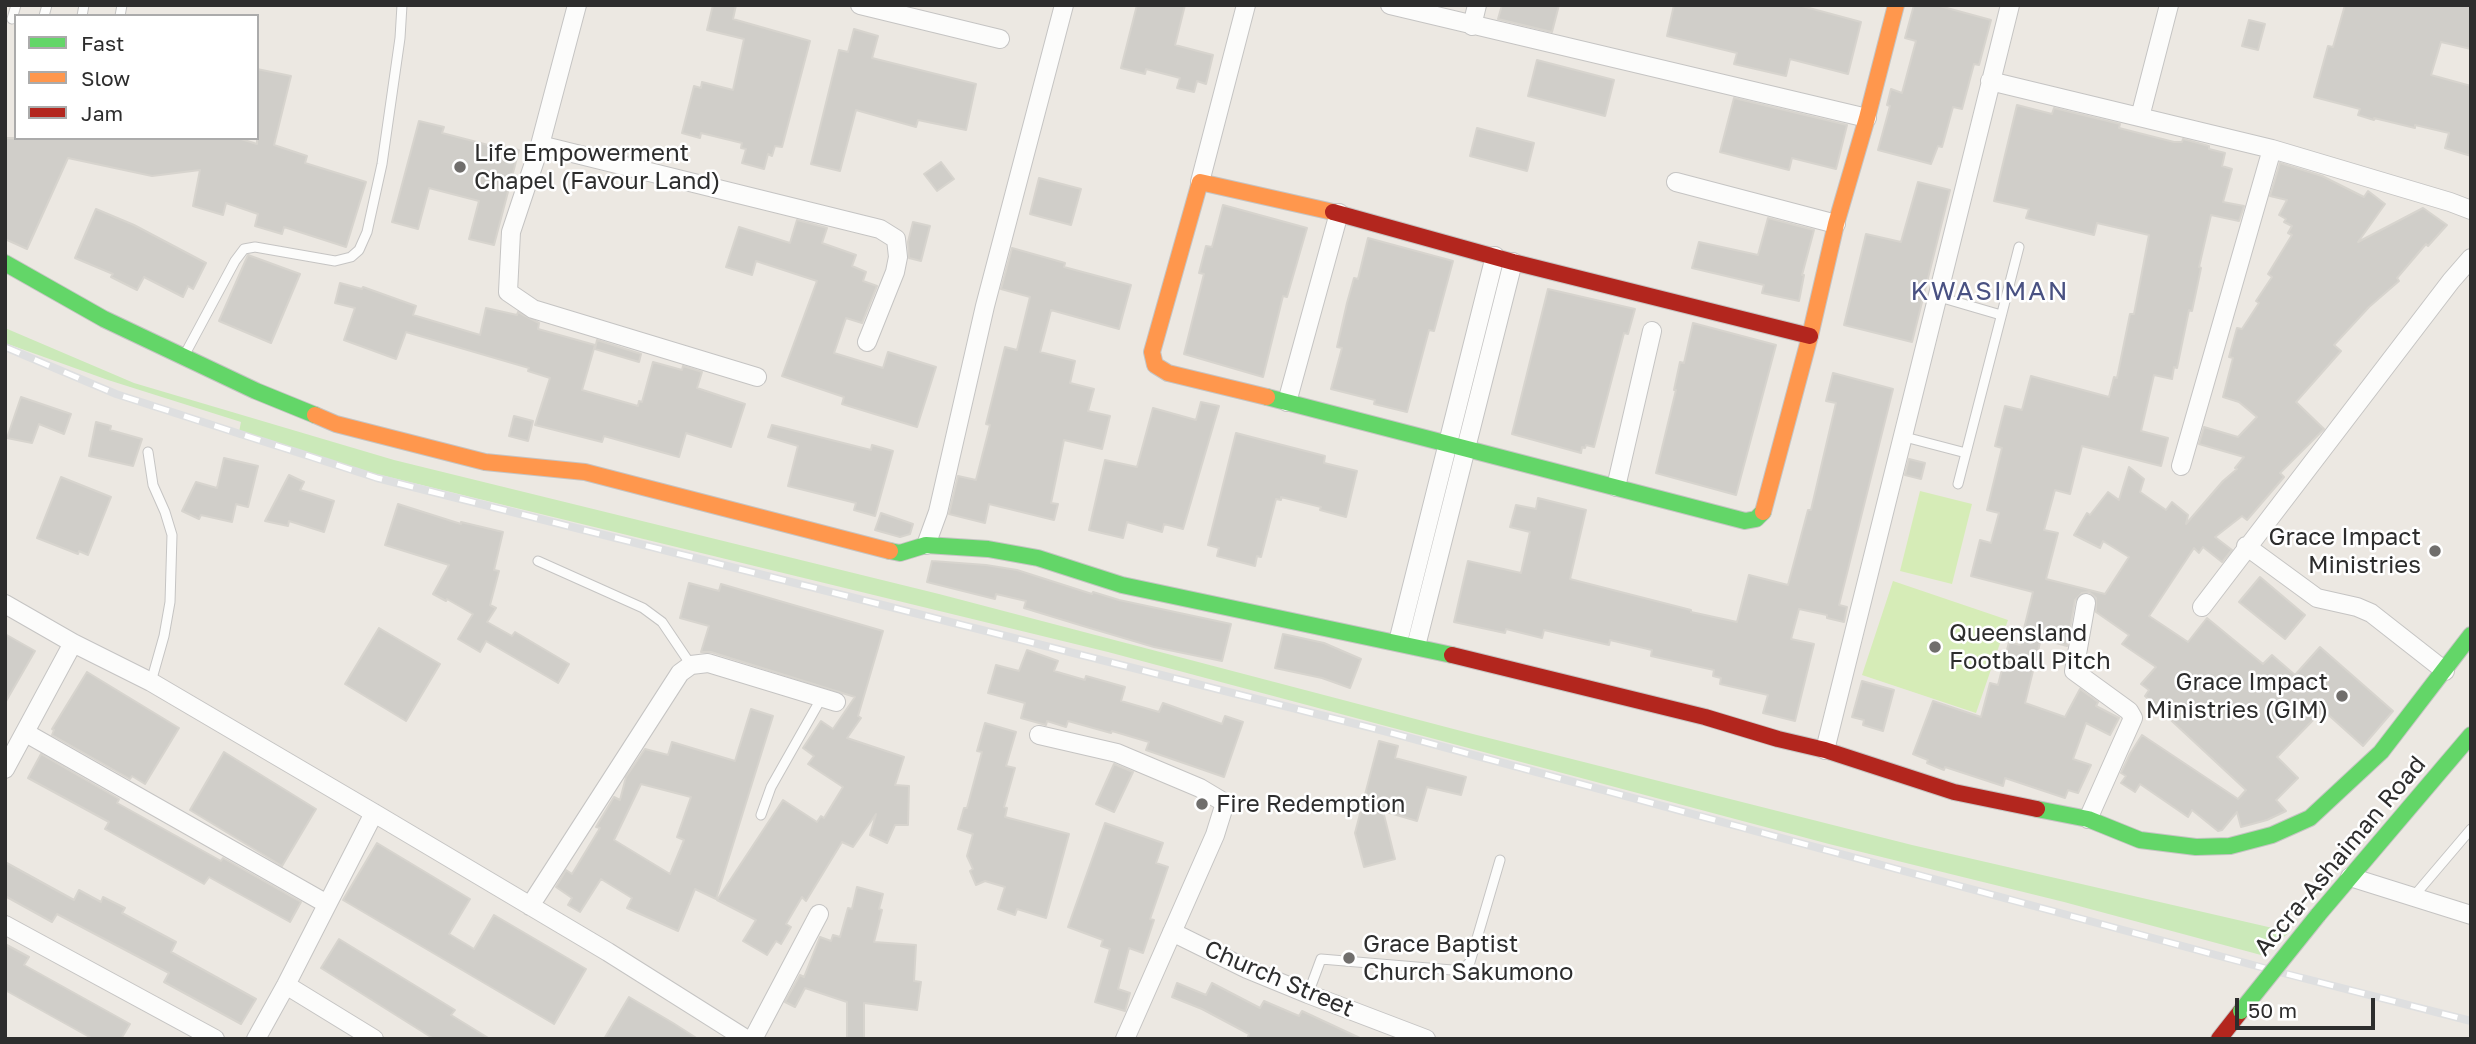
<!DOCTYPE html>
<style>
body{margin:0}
#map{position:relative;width:2476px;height:1044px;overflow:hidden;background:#ece8e2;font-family:"Golos Text",sans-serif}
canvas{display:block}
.frame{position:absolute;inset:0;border:7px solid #2d2d2d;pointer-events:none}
.legend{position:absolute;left:14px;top:14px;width:245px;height:126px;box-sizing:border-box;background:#fff;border:2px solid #ababab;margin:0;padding:9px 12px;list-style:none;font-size:21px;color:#2d2d2d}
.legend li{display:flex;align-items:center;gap:14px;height:35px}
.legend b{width:35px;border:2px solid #ababab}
.scale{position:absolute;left:2235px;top:998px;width:140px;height:32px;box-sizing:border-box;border:4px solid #2d2d2d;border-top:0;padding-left:9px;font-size:21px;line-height:24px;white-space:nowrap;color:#2d2d2d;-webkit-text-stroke:5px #fff;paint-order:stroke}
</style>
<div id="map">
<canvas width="2476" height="1044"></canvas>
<div class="frame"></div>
<ul class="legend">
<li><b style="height:9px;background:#63d668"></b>Fast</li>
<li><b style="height:9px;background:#ff974d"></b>Slow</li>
<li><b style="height:9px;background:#b3261e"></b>Jam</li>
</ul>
<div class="scale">50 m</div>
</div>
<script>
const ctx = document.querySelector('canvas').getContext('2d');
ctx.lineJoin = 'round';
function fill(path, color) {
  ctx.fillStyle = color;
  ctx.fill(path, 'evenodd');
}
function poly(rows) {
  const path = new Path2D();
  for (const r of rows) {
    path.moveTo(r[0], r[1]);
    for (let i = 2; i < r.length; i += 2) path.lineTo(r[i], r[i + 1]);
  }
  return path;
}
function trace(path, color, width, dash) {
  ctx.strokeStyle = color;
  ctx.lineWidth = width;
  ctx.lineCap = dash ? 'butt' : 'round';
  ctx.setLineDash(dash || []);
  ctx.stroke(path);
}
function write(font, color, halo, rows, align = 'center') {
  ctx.font = font + ' "Golos Text",sans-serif';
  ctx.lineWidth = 5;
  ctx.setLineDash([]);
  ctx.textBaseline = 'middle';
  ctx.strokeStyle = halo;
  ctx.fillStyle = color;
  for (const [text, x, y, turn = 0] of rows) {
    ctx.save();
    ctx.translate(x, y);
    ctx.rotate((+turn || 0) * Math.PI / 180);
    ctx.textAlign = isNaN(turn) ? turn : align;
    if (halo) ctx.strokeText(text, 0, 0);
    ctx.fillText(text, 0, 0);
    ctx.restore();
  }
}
fill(poly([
 [5,328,134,383,394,460,939,594,1465,732,1912,845,2290,932,2261,955,2064,902,1829,844,1108,652,323,461,238,437,241,422,108,380,5,343]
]), '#cbe9b9');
fill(poly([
 [1920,491,1972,504,1952,584,1900,571],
 [1893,581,2008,620,1976,713,1862,675]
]), '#d6ecb7');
const building = poly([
 [713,5,736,5,733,19,810,41,782,147,775,146,772,156,768,154,764,169,742,163,746,149,741,148,742,143,701,133,700,138,682,133,694,86,701,88,702,82,733,90,744,39,707,30,713,5],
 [1137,5,1185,5,1175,45,1213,55,1206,84,1197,81,1194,92,1177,88,1180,78,1146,69,1145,74,1121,68,1137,5],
 [1502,5,1559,5,1552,32,1498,19,1502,5],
 [1674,5,1798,5,1861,22,1848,74,1790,59,1786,76,1734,64,1737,53,1667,36,1674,5],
 [1914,5,1936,5,1991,20,1979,65,1974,64,1962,109,1953,107,1942,147,1938,146,1931,164,1878,150,1890,106,1887,105,1891,89,1902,93,1916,41,1905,38,1914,5],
 [2345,5,2471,5,2471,49,2441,42,2431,75,2471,86,2471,156,2445,148,2449,133,2415,125,2415,128,2374,118,2374,120,2358,115,2360,109,2314,97,2328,46,2333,47,2345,5],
 [2249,20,2265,24,2258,50,2242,46,2249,20],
 [854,29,878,36,872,58,976,84,966,130,918,120,916,127,856,110,840,171,811,164,839,50,848,52,854,29],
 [1537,60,1614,80,1605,116,1528,96,1537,60],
 [257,69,291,76,274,145,307,156,305,163,366,182,346,247,284,227,282,234,255,226,258,214,226,203,223,215,193,206,200,170,152,176,68,158,27,249,5,239,5,138,238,138,257,144,257,69],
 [1734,98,1847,125,1836,169,1792,158,1789,170,1720,152,1734,98],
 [2017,105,2052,114,2054,108,2120,124,2119,128,2174,142,2182,142,2183,139,2209,146,2209,149,2225,153,2222,166,2232,169,2223,202,2244,206,2239,221,2211,215,2199,267,2201,268,2192,311,2189,310,2177,368,2174,367,2172,379,2154,375,2141,431,2168,438,2161,466,2082,446,2070,494,2055,490,2044,530,2058,533,2046,579,2105,594,2129,557,2103,541,2100,548,2074,535,2087,513,2090,515,2108,492,2119,500,2129,467,2144,479,2140,492,2166,510,2172,502,2188,515,2186,524,2223,481,2237,469,2235,468,2244,457,2199,444,2204,427,2238,437,2257,417,2239,402,2223,397,2233,358,2229,357,2237,328,2242,329,2259,303,2256,301,2272,277,2268,274,2292,235,2288,233,2292,226,2284,222,2286,219,2279,215,2287,200,2270,196,2280,163,2322,176,2364,197,2368,191,2385,204,2358,242,2423,208,2447,225,2428,246,2426,244,2397,278,2399,281,2369,307,2334,345,2341,351,2296,402,2324,429,2280,473,2284,477,2247,520,2242,516,2215,537,2232,550,2222,562,2203,547,2199,553,2194,548,2149,616,2188,642,2207,618,2263,664,2272,655,2295,675,2320,647,2393,711,2363,746,2323,710,2277,757,2298,778,2276,800,2286,811,2267,820,2241,827,2237,812,2222,830,2218,831,2192,810,2188,817,2140,784,2135,792,2121,783,2126,776,2121,773,2130,754,2142,735,2238,799,2246,790,2145,696,2149,690,2141,684,2156,667,2122,644,2129,635,2096,612,2096,598,2089,592,2082,593,2075,600,2067,646,2041,639,2025,703,2065,717,2080,689,2098,702,2096,706,2119,718,2110,735,2086,723,2073,759,2091,765,2078,793,2068,790,2065,798,2005,778,2003,786,1945,767,1944,770,1927,763,1928,760,1913,754,1933,701,1981,717,1990,683,1998,685,2009,642,2020,645,2033,592,1971,576,1980,540,1991,543,1999,513,1987,510,2002,448,1995,446,2005,406,2022,410,2031,376,2109,397,2114,377,2117,378,2130,314,2134,314,2149,235,2097,223,2094,235,2026,218,2029,209,1994,201,2017,105],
 [419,121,444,127,442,133,496,147,497,145,519,150,494,245,469,239,479,201,429,188,418,229,392,222,419,121],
 [1477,128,1534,143,1527,171,1470,156,1477,128],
 [941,162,954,179,937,191,924,174,941,162],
 [1039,178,1081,189,1071,225,1030,214,1039,178],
 [1918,182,1950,190,1912,342,1844,325,1866,234,1901,242,1918,182],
 [1223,205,1307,228,1287,297,1283,296,1263,377,1184,354,1204,274,1199,273,1206,246,1212,247,1223,205],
 [96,209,134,225,206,263,193,289,188,286,183,297,144,277,137,290,111,277,113,274,75,258,96,209],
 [1768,218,1814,230,1802,275,1804,275,1799,301,1762,293,1764,285,1692,268,1699,242,1758,255,1768,218],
 [797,220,827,228,822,243,856,255,852,266,866,272,863,281,877,286,862,323,846,318,834,353,883,368,888,352,936,367,917,427,842,404,844,397,782,376,817,281,756,261,752,275,726,267,739,227,790,243,797,220],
 [913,222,930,226,921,261,909,258,908,242,913,222],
 [1368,238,1453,261,1434,331,1429,330,1407,412,1374,404,1375,400,1331,389,1342,348,1337,347,1347,303,1354,278,1358,279,1368,238],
 [1012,248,1065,263,1064,267,1131,285,1119,329,1051,310,1040,352,1075,361,1070,383,1094,389,1088,411,1110,416,1102,449,1064,440,1051,503,1058,504,1054,520,989,504,985,523,949,514,958,476,976,480,990,425,986,424,1005,347,1017,350,1030,297,1001,289,1012,248],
 [248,255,300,274,271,343,219,321,248,255],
 [340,283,362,289,363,287,416,306,413,315,480,335,486,308,517,315,518,312,539,323,538,329,595,345,582,390,638,406,639,401,642,402,653,362,682,370,683,366,702,372,697,388,745,404,731,447,686,433,679,457,604,436,602,442,535,425,550,378,528,371,529,368,406,332,396,359,344,340,355,308,335,303,340,283],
 [1548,289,1635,309,1628,334,1624,333,1594,447,1586,445,1585,448,1582,447,1581,453,1512,434,1548,289],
 [1693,323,1776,345,1736,495,1656,473,1676,390,1674,390,1680,362,1684,363,1693,323],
 [597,340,641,354,639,362,595,349,597,340],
 [1833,373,1893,389,1839,605,1847,607,1844,622,1827,618,1827,615,1799,609,1791,639,1814,644,1795,721,1763,713,1768,695,1720,684,1721,678,1713,676,1714,670,1651,656,1652,650,1610,640,1609,645,1544,630,1542,638,1506,629,1505,633,1454,622,1468,561,1521,573,1530,532,1510,527,1516,505,1536,509,1538,498,1586,510,1570,579,1691,610,1691,612,1737,622,1749,575,1788,585,1808,510,1811,510,1836,403,1826,401,1833,373],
 [21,397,71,414,64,434,39,424,32,443,7,438,21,397],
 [1201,402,1219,406,1183,529,1164,524,1162,532,1127,522,1123,538,1089,530,1105,460,1137,467,1153,408,1196,420,1201,402],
 [514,416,533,421,528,441,509,436,514,416],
 [96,422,111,426,110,430,142,439,133,466,89,456,96,422],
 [772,425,871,450,872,445,893,451,875,516,854,510,856,503,788,486,798,446,768,437,772,425],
 [1236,433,1325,456,1324,463,1357,471,1346,517,1320,510,1321,507,1281,497,1281,500,1276,499,1261,557,1257,556,1255,566,1217,556,1219,548,1208,545,1236,433],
 [224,458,258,466,248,507,236,504,232,522,201,515,199,519,182,511,196,482,217,488,224,458],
 [1909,459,1925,463,1921,479,1905,475,1909,459],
 [289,475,304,482,300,490,334,501,324,532,289,521,288,526,265,521,289,475],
 [61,477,111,497,88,555,79,551,78,554,37,538,61,477],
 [398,504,461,524,461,522,503,532,494,570,499,571,490,605,496,608,487,622,512,636,515,632,569,664,558,683,486,641,480,652,458,639,473,614,447,599,446,601,433,594,449,565,385,545,398,504],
 [881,513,913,524,910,534,900,537,875,530,881,513],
 [932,561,986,565,1017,570,1092,594,1093,592,1119,600,1231,624,1222,661,1154,647,1083,626,1024,608,1026,601,996,594,995,599,927,582,932,561],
 [2260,577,2305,615,2285,639,2239,602,2260,577],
 [689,583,719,591,721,584,883,631,858,716,861,718,847,738,904,757,895,785,909,786,908,825,895,825,887,843,870,835,876,814,853,847,842,842,806,901,802,897,786,924,791,927,781,944,776,941,767,955,743,941,756,920,717,900,783,800,817,822,821,816,824,818,843,787,808,764,814,756,803,748,821,721,833,729,855,697,711,652,701,652,709,626,680,618,689,583],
 [379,628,440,664,406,721,345,684,379,628],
 [5,634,35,651,5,703,5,634],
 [1283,634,1324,643,1361,659,1350,688,1322,678,1275,668,1283,634],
 [1027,650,1058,661,1054,671,1085,680,1086,676,1125,687,1121,701,1159,712,1163,703,1222,724,1225,716,1243,722,1224,777,1146,750,1149,742,1112,731,1111,733,1068,721,1066,727,1047,721,1046,725,1021,718,1025,703,988,693,996,665,1019,671,1027,650],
 [87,672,179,728,145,784,132,776,130,779,52,735,54,730,52,729,87,672],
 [1862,681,1894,690,1883,731,1863,725,1864,720,1852,717,1862,681],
 [751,709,773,716,716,899,695,889,678,931,627,908,632,898,601,879,580,912,568,905,572,898,556,887,566,870,572,874,600,828,596,827,614,797,620,800,626,777,645,749,668,755,672,742,735,761,751,709],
 [641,784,691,797,677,837,684,840,670,874,614,840,641,784],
 [985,723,1016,732,1006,766,1015,768,1004,807,1007,808,1005,817,1069,834,1046,918,1017,909,1015,915,998,909,1005,887,985,881,976,885,970,871,973,869,967,856,973,834,958,829,964,808,967,808,982,752,977,751,985,723],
 [1379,741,1398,746,1395,758,1466,777,1461,795,1427,787,1417,821,1383,811,1395,859,1364,867,1355,833,1379,741],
 [224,752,316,809,282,866,190,810,224,752],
 [41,754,119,799,117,803,221,861,223,858,301,902,290,922,209,877,204,884,105,829,109,822,28,778,41,754],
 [1114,764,1133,772,1114,812,1096,804,1114,764],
 [1105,823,1163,843,1156,863,1168,867,1150,919,1154,920,1143,953,1129,948,1118,989,1130,993,1125,1011,1095,1002,1110,949,1101,946,1103,940,1068,927,1105,823],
 [377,843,470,899,449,934,474,949,494,915,586,969,554,1024,343,900,377,843],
 [5,862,74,900,79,890,101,902,103,897,125,908,122,913,176,942,171,952,256,999,241,1024,164,982,169,973,57,914,52,922,5,896,5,862],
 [857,887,883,894,879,909,882,910,874,942,916,945,914,981,921,982,917,1010,864,1003,864,1039,847,1039,847,1002,805,988,795,1007,785,1002,800,975,804,977,820,937,831,941,833,935,840,937,848,908,852,909,857,887],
 [339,939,455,1010,451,1015,490,1039,434,1039,321,968,339,939],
 [5,944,29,957,24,965,130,1024,121,1039,93,1039,5,990,5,944],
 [1177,983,1206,995,1212,983,1260,1008,1264,1001,1299,1016,1302,1011,1362,1039,1247,1039,1249,1034,1202,1009,1172,997,1177,983],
 [629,997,673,1023,698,1039,604,1039,629,997]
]);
fill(building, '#d0cec9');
trace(building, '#d7d4ce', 2);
const lane = poly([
 [44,16,47,5],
 [82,16,84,5],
 [120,16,122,5],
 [12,19,16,5],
 [1936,296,2001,315],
 [184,356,235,261,244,249,255,247,335,261,351,257,359,250,367,232,382,164,400,38,402,5],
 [1901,436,1966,453],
 [148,452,153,485,165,512,172,535,170,602,164,636,151,682],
 [1958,484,2019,247],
 [538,561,643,608,662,622,691,665],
 [761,815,771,787,822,697],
 [2414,896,2471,829],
 [1308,994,1321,959,1452,970,1463,969,1470,962,1500,860]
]);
const street = poly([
 [577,5,540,145,511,232,508,292,533,309,757,377],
 [860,5,1000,39],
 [1390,5,1867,118],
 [1472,26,1477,5],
 [1990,81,2272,149,2450,202,2471,210],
 [2140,117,2169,5],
 [540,145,880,229,896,239,898,257,895,272,867,342],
 [1200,182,1246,5],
 [1676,182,1836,224],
 [1287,402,1339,213],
 [2181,466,2272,149],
 [1616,487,1652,331],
 [926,545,938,512,985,306,1064,5],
 [2246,546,2317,598,2357,607,2371,613,2445,671],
 [2086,603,2074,671,2129,711,2133,718,2088,819],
 [5,604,73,643,151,682,374,813,608,952,746,1039],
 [2202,607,2451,281,2471,258],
 [1398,642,1495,256],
 [1416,646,1513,262],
 [26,733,327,904],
 [1039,735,1117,753,1200,788,1225,803,1215,835,1125,1039],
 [1825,750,2010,5],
 [5,769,73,643],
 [2350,877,2471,915],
 [530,906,680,673,691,665,708,663,836,702],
 [5,925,215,1039],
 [1172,932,1247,969,1308,994,1426,1039],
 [286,985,374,1039],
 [256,1039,286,985,374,813],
 [753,1039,819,914]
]);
const fast = poly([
 [5,263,104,319,256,391,315,415],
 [1267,397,1745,521,1756,519,1763,512],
 [890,551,900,553,926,545,988,549,1038,558,1122,585,1452,655],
 [2037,809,2088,819,2140,840,2196,847,2230,846,2272,835,2310,818,2381,752,2471,635],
 [2318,915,2471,735]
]);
const slow = poly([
 [1267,397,1168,373,1155,365,1152,352,1200,182,1333,212],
 [315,415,336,424,485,462,585,472,890,551],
 [1763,512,1810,336,1836,224,1867,118,1896,5]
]);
const jam = poly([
 [1333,212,1513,262,1810,336],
 [1452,655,1705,717,1778,739,1825,750,1954,792,2037,809],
 [2219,1039,2241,1011]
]);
trace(lane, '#c5c4c3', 11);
trace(street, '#c5c4c3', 20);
trace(fast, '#c5c4c3', 18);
trace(slow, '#c5c4c3', 18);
trace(jam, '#c5c4c3', 18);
trace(lane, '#fcfcfb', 9);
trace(street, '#fcfcfb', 18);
trace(fast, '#63d668', 16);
trace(slow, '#ff974d', 16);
trace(jam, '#b3261e', 16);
const rail = poly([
 [5,347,116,394,377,478,1384,731,2279,972,2471,1021]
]);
trace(rail, '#dedfe0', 8);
trace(rail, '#fff', 5, [16]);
const fastBridge = poly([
 [2241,1011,2318,915]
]);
trace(fastBridge, '#c6c5c3', 18, []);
trace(fastBridge, '#63d668', 16);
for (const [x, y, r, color] of [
 [460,167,7,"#706e6c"],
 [2435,551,7,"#706e6c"],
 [1935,647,7,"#706e6c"],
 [2342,696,7,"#706e6c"],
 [1202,804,7,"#706e6c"],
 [1349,958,7,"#706e6c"]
]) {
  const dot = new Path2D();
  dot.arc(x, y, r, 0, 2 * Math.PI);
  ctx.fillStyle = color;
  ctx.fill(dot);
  trace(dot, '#fff', 2.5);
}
write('24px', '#2d2d2d', '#fff', [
 ["Life Empowerment",474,153],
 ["Chapel (Favour Land)",474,181],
 ["Grace Impact",2421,537,"right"],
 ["Ministries",2421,565,"right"],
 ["Queensland",1949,633],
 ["Football Pitch",1949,661],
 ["Grace Impact",2328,682,"right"],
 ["Ministries (GIM)",2328,710,"right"],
 ["Fire Redemption",1216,804],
 ["Grace Baptist",1363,944],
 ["Church Sakumono",1363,972]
], 'left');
write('24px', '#2d2d2d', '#fff', [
 ["Accra-Ashaiman Road",2340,856,-50],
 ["Church Street",1279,979,23]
]);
ctx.letterSpacing = '2px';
write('26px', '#495182', '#fff', [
 ["KWASIMAN",1990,292]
]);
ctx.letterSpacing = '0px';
</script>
